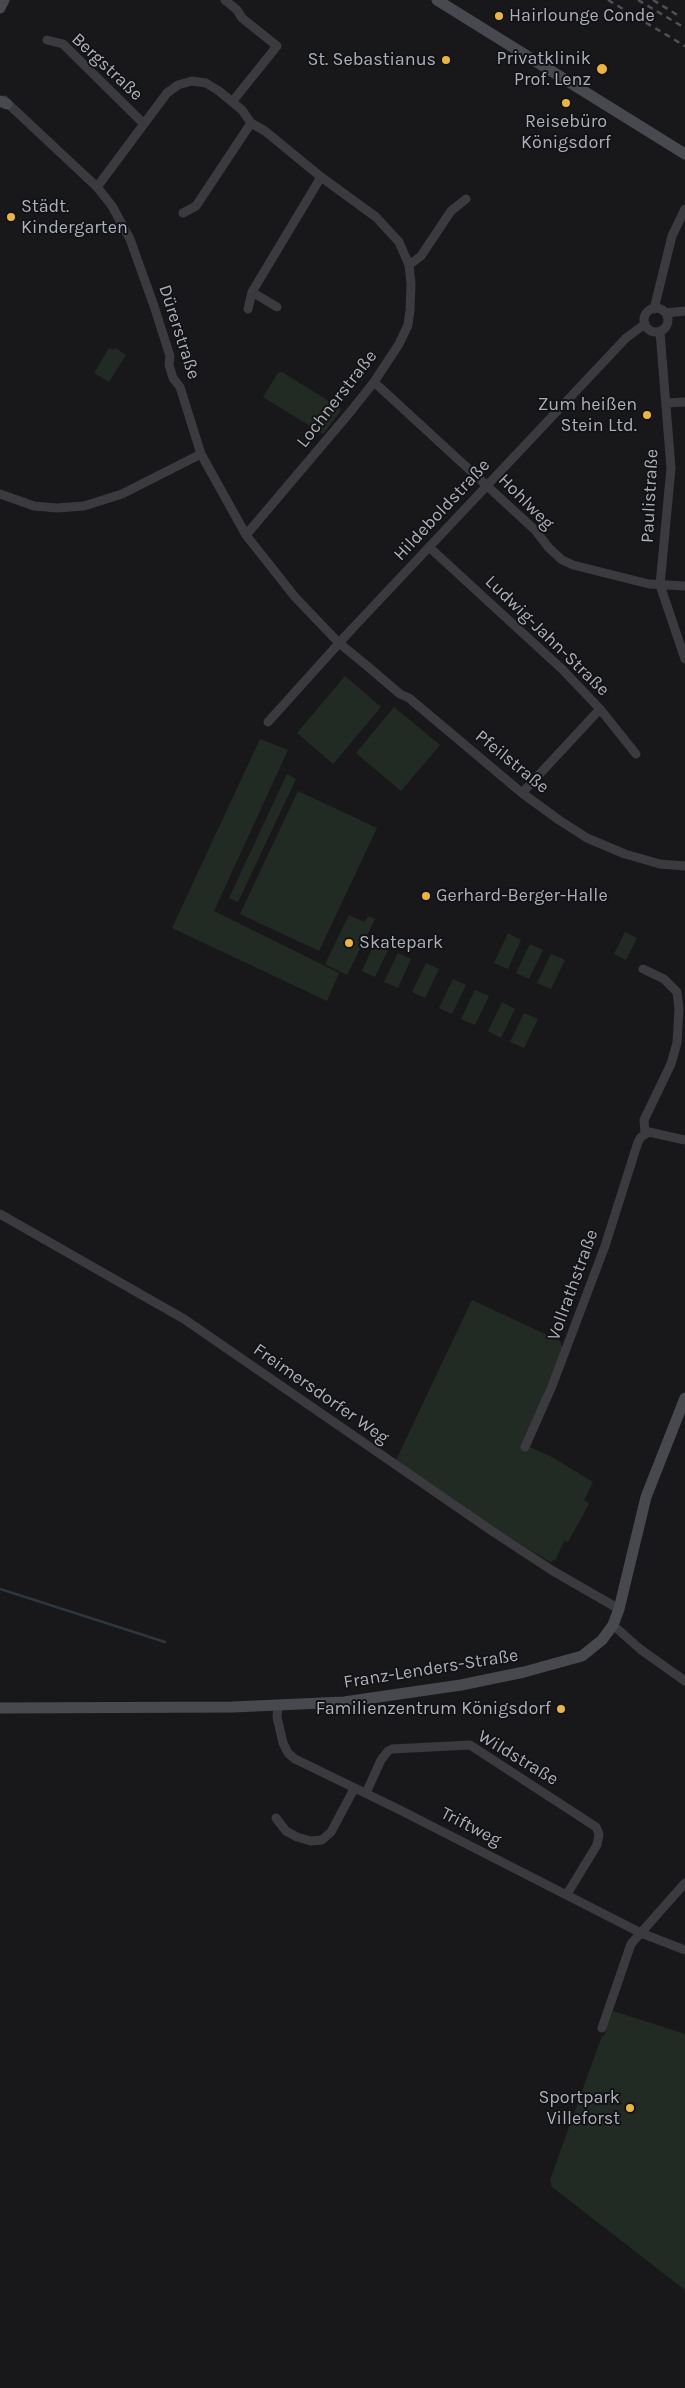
<!DOCTYPE html>
<meta charset="utf-8">
<style>
body{margin:0}
canvas{display:block;background:#18181a}
</style>
<canvas width="685" height="2388"></canvas>
<script>
const ctx = document.querySelector('canvas').getContext('2d');
ctx.lineJoin = 'round';
function fill(path, color) {
  ctx.fillStyle = color;
  ctx.fill(path, 'evenodd');
}
function poly(rows) {
  const path = new Path2D();
  for (const r of rows) {
    if (r.length === 3) {
      path.moveTo(r[0] + r[2], r[1]);
      path.arc(r[0], r[1], r[2], 0, 2 * Math.PI);
      continue;
    }
    path.moveTo(r[0], r[1]);
    for (let i = 2; i < r.length; i += 2) path.lineTo(r[i], r[i + 1]);
  }
  return path;
}
function trace(path, color, width, dash) {
  ctx.strokeStyle = color;
  ctx.lineWidth = width;
  ctx.lineCap = dash ? 'butt' : 'round';
  ctx.setLineDash(dash || []);
  ctx.stroke(path);
}
function write(font, color, halo, rows, align = 'center') {
  ctx.font = font + ' Karla,sans-serif';
  ctx.lineWidth = 4;
  ctx.setLineDash([]);
  ctx.textBaseline = 'middle';
  ctx.strokeStyle = halo;
  ctx.fillStyle = color;
  for (const [text, x, y, turn = 0] of rows) {
    ctx.save();
    ctx.translate(x, y);
    ctx.rotate((+turn || 0) * Math.PI / 180);
    ctx.textAlign = isNaN(turn) ? turn : align;
    if (halo) ctx.strokeText(text, 0, 0);
    ctx.fillText(text, 0, 0);
    ctx.restore();
  }
}
fill(poly([
 [109,348,113,350,115,348,126,355,109,382,94,373],
 [282,372,340,408,341,411,323,434,263,397,278,373],
 [345,676,381,707,333,764,297,733],
 [394,707,440,745,401,791,356,753],
 [260,739,288,750,214,911,339,973,327,1001,172,928],
 [287,774,296,779,238,902,229,898],
 [298,791,377,828,319,951,240,914],
 [349,915,364,922,369,916,375,919,347,975,325,964],
 [625,932,637,938,626,960,614,954],
 [508,933,521,940,508,969,494,963],
 [375,942,389,948,375,977,362,971],
 [530,944,543,950,529,979,516,973],
 [398,953,411,959,398,988,384,982],
 [551,954,565,960,551,989,537,983],
 [426,963,439,969,425,998,412,992],
 [453,979,466,985,452,1014,439,1008],
 [475,990,489,996,475,1025,461,1019],
 [502,1002,515,1009,501,1038,488,1031],
 [524,1013,538,1019,524,1048,510,1042],
 [472,1300,560,1341,563,1349,523,1444,552,1457,593,1482,584,1500,589,1504,568,1542,564,1541,556,1559,550,1562,490,1525,396,1460],
 [613,2011,685,2034,685,2290,552,2187,550,2180,602,2036,604,2036]
]), '#222a24');
trace(poly([
 [0,1589,165,1642]
]), '#2f373e', 2.5);
trace(poly([
 [225,0,237,10,242,18,277,46,232,102],
 [47,40,63,44,143,123],
 [4,100,97,187,112,206,130,239,154,306,170,356,169,365,173,378,180,387,201,454,246,535,295,597,339,643,366,665,400,694,409,698,522,793,559,820,587,838,625,854,660,864,685,866],
 [97,187,167,93,178,85,192,81,206,83,219,91,242,110,251,123,265,131,321,177,376,217,399,242,409,265,411,284,410,310,408,325,399,344,374,382,351,411,246,535],
 [183,213,196,206,251,123],
 [409,265,421,256,451,211,466,199],
 [252,292,277,307],
 [656,320,12],
 [248,309,252,292,321,177],
 [654,309,672,236,685,209],
 [666,313,685,311],
 [660,332,671,468,660,585,685,659],
 [374,382,535,530,549,548,562,560,573,565,649,584,685,586],
 [667,403,685,402],
 [0,494,34,506,57,508,84,506,122,494,201,454],
 [429,547,563,670,600,709,636,754],
 [268,722,350,631,626,338,645,324],
 [522,793,600,709],
 [643,969,664,979,677,992,679,1009,677,1043,671,1064,644,1120,645,1133],
 [0,1214,184,1319,492,1531,553,1571,619,1609],
 [525,1447,552,1386,605,1246,638,1142,641,1137,649,1132,685,1140],
 [613,1625,640,1649,685,1681],
 [278,1706,277,1717,283,1743,288,1753,295,1759,400,1810,641,1933,685,1950],
 [366,1793,381,1760,388,1751,392,1749,470,1745,596,1827,599,1834,597,1845,567,1894],
 [276,1818,286,1831,297,1837,311,1841,322,1840,331,1832,354,1789],
 [602,2028,631,1944,685,1883]
]), '#3a3a3f', 9);
trace(poly([
 [437,0,685,154],
 [0,8,4,0],
 [0,101,7,104],
 [0,1708,233,1707,344,1702,461,1685,524,1672,582,1656,602,1640,613,1625,619,1609,646,1497,685,1398]
]), '#48494f', 11);
trace(poly([
 [608,0,685,46],
 [638,0,685,28],
 [653,0,679,16]
]), '#4f5056', 2.5, [6, 5]);
for (const [x, y, r, color] of [
 [499,16,5,"#ecb63e"],
 [446,60,5,"#ecb63e"],
 [602,69,6,"#ecb63e"],
 [566,103,5,"#ecb63e"],
 [11,217,5,"#ecb63e"],
 [647,415,5,"#ecb63e"],
 [426,896,5,"#ecb63e"],
 [349,943,5,"#ecb63e"],
 [561,1709,5,"#ecb63e"],
 [630,2108,5,"#ecb63e"]
]) {
  const dot = new Path2D();
  dot.arc(x, y, r, 0, 2 * Math.PI);
  ctx.fillStyle = color;
  ctx.fill(dot);
  trace(dot, '#131316', 2);
}
write('18px', '#abafba', '#131316', [
 ["Hairlounge Conde",509,16,"left"],
 ["Privatklinik",591,59],
 ["Prof. Lenz",591,80],
 ["St. Sebastianus",436,60],
 ["Reisebüro",566,122,"center"],
 ["Königsdorf",566,143,"center"],
 ["Städt.",21,207,"left"],
 ["Kindergarten",21,228,"left"],
 ["Zum heißen",637,405],
 ["Stein Ltd.",637,426],
 ["Gerhard-Berger-Halle",436,896,"left"],
 ["Skatepark",359,943,"left"],
 ["Familienzentrum Königsdorf",551,1709],
 ["Sportpark",620,2098],
 ["Villeforst",620,2119]
], 'right');
write('18px', '#abafba', '#131316', [
 ["Bergstraße",107,67,43],
 ["Dürerstraße",179,332,72],
 ["Lochnerstraße",337,399,-52],
 ["Paulistraße",650,496,-87],
 ["Hohlweg",526,502,45],
 ["Hildeboldstraße",442,510,-47],
 ["Ludwig-Jahn-Straße",547,636,44],
 ["Pfeilstraße",512,762,39],
 ["Vollrathstraße",573,1285,-70],
 ["Freimersdorfer Weg",321,1394,35],
 ["Franz-Lenders-Straße",431,1669,-9],
 ["Wildstraße",518,1758,31],
 ["Triftweg",471,1827,27]
]);
</script>
